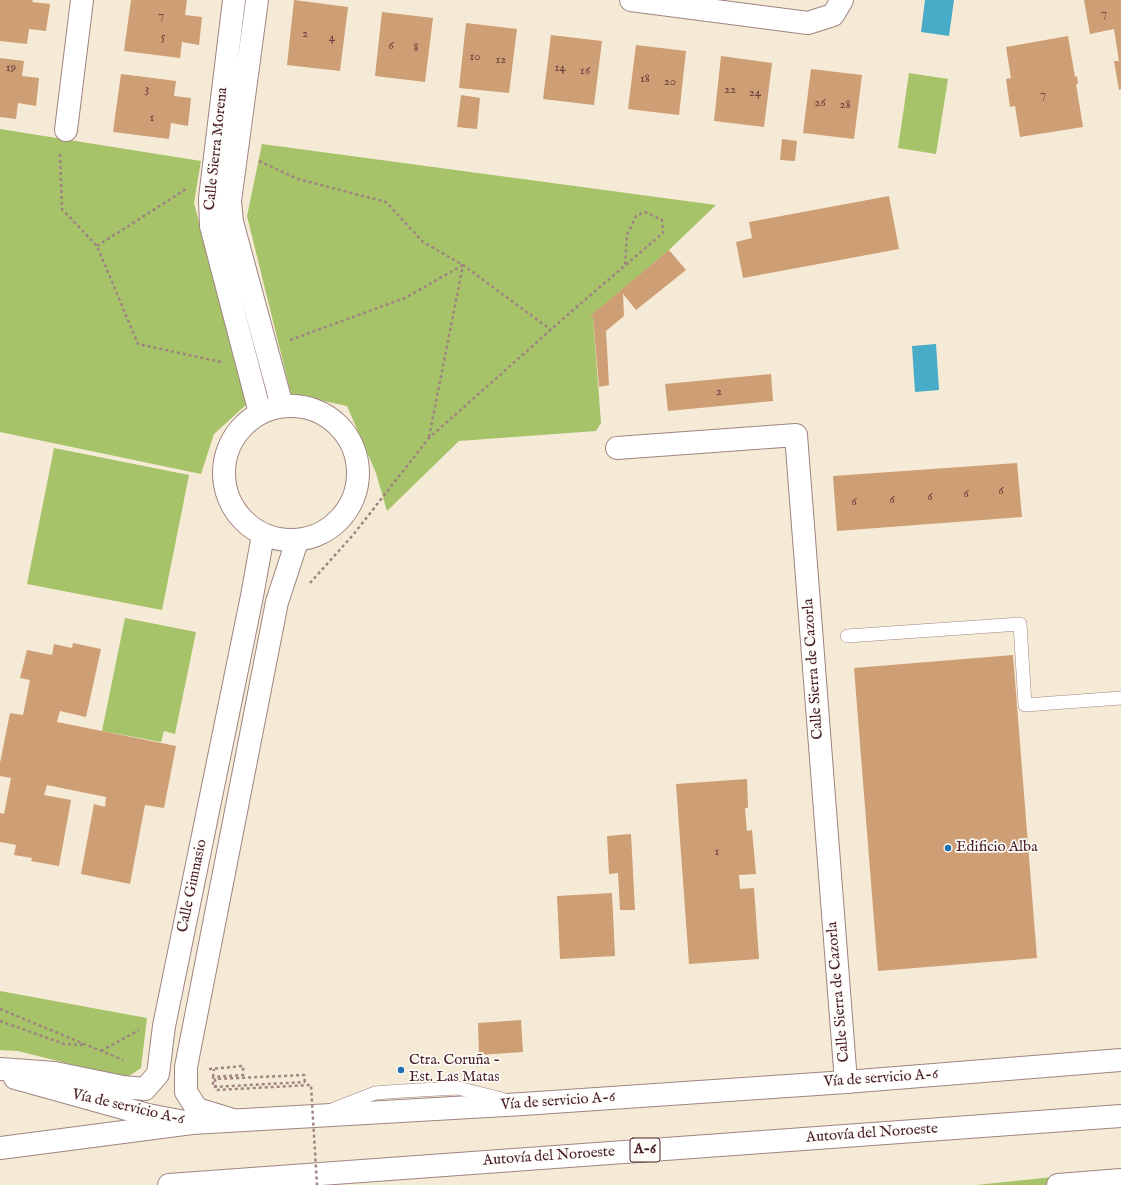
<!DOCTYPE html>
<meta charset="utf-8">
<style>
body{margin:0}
canvas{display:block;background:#f5ead5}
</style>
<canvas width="1121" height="1185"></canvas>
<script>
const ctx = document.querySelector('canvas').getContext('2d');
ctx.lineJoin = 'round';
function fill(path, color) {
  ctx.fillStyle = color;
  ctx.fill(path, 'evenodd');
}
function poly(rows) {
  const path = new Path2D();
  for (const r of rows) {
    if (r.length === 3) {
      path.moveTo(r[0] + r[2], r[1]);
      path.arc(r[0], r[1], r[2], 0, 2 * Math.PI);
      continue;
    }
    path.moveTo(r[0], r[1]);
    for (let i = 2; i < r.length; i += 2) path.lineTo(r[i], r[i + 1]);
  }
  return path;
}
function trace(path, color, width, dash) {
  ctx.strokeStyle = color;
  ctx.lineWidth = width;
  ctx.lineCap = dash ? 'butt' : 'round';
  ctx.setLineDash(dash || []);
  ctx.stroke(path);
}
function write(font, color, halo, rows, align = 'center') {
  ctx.font = font + ' "IM FELL English",serif';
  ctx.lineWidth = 3.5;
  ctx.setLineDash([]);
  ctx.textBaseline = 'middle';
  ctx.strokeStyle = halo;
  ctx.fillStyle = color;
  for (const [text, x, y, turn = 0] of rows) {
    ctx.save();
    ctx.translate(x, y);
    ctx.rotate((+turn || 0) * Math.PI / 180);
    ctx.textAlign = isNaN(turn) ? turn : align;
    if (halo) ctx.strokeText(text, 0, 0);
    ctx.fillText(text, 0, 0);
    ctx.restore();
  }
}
fill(poly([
 [909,73,948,79,936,154,898,148],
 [0,129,201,161,194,203,247,404,214,434,201,474,0,432],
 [262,144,716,205,669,250,591,316,593,317,601,423,596,431,459,441,387,511,376,473,347,406,291,394,247,216],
 [54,448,189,475,162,610,27,584],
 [125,618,196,632,175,734,164,731,161,742,102,731],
 [0,991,147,1018,141,1068,126,1078,18,1051,0,1050],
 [1121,1170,1121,1185,976,1185]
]), '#a6c36a');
fill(poly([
 [925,0,954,0,949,36,921,32],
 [936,344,939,390,915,392,912,346]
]), '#48abc7');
fill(poly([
 [0,0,33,0,32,2,50,4,46,31,29,29,27,44,0,41],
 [131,0,187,0,185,15,202,17,199,45,182,42,180,58,124,51],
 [294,0,348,7,340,71,287,65],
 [1084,0,1121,0,1121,89,1119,90,1114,61,1119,61,1114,29,1090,34],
 [382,12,433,18,425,82,375,76],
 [466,23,517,29,509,93,459,88],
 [551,35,602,41,594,105,543,99],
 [1068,36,1075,77,1077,76,1078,84,1076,84,1083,127,1020,137,1015,106,1010,107,1006,79,1011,78,1006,47],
 [636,45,686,51,679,115,628,109],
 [721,56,772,63,764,127,714,121],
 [0,58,24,61,22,76,39,78,36,106,18,103,16,119,0,117],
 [811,69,862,75,854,139,803,133],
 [121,74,176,81,174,96,191,98,188,126,171,123,169,139,113,132],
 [461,95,480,98,477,129,457,127],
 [782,139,797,141,795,161,780,160],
 [889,196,899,249,743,278,736,242,752,238,749,222],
 [669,250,686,270,636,310,623,294,624,316,606,331,609,385,599,387,593,317,590,316],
 [771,374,773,401,668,411,665,384],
 [1017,463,1022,517,837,531,833,476],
 [73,643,101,649,86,717,60,711,57,722,176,746,164,808,145,805,130,884,81,874,94,804,105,807,106,797,47,785,44,795,71,800,59,866,31,861,32,858,14,855,16,845,0,842,0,813,4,814,11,778,0,776,0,763,10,713,23,715,30,680,20,678,27,650,52,655,54,644,72,648],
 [1013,655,1037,958,878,971,854,668],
 [747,779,748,808,745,808,747,831,752,830,756,874,739,875,740,889,754,888,759,959,689,964,676,784],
 [631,834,635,910,620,910,618,873,609,874,607,836],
 [612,893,615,956,560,959,557,896],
 [521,1020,523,1052,479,1055,478,1023]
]), '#ce9e75');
const lane = poly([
 [847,636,1020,624,1025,705,1121,698],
 [334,1109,375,1093,402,1091,458,1088,502,1099]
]);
const street = poly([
 [234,0,210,198,211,226,260,413],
 [257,0,230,201,232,222,282,406],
 [631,0,808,23,833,15,842,0],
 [66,130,82,0],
 [291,473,67],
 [617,448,796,435,846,1082],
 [0,1069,55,1073,123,1087,145,1089,158,1074,164,1026,252,596,263,535],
 [15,1078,148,1115,185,1122],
 [233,1120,197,1109,186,1092,186,1067,277,602,297,541]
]);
const secondary = poly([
 [192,1123,523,1104,846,1082,1121,1060]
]);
const highway = poly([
 [0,1148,192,1123],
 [169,1185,1121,1116],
 [1058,1185,1121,1180]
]);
trace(lane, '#a08480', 14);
trace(street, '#a08480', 24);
trace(secondary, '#a08480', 24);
trace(highway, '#a08480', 24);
trace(poly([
 [60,154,62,209,97,246,138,344,221,362],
 [259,161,298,179,386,202,423,242,463,265,551,330],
 [97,246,186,189],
 [290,340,405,298,463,265],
 [429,437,463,265],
 [310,583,353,535,429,438,572,311,663,233,662,220,645,212,636,216,627,235,625,265],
 [0,1009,123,1060],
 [0,1021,64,1044,84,1045],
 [101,1051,139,1030],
 [209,1069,243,1066,243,1075,213,1077,213,1087,305,1082],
 [213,1077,214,1069]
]), '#a08480', 2.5, [3, 3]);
trace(lane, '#fff', 13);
trace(street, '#fff', 22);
trace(secondary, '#fff', 22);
trace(highway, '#fff', 22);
trace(poly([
 [305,1082,304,1075,215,1079,216,1090,311,1085,317,1185]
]), '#a08480', 2.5, [3, 3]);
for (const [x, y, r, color] of [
 [948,848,4,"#1f6fb2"],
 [401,1070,4,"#1f6fb2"]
]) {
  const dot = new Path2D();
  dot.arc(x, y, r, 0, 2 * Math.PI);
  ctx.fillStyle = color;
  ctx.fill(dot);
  trace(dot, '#fdfcf7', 1.5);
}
write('13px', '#6b3f3e', null, [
 ["7",1104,14],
 ["7",161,16],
 ["2",305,34],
 ["5",163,37],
 ["4",332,38],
 ["6",391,46],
 ["8",416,48],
 ["10",475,57],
 ["12",501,60],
 ["19",11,68],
 ["14",560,68],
 ["16",585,71],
 ["18",645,79],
 ["20",670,82],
 ["3",147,89],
 ["22",730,90],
 ["24",755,93],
 ["7",1043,95],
 ["26",820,103],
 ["28",845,105],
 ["1",152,118],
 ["2",719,392],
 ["6",1001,491],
 ["6",966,494],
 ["6",930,497],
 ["6",892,500],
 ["6",854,502],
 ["1",717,852]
]);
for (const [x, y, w] of [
 [645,1150,30]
]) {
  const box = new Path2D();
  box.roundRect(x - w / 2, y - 12, w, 24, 3);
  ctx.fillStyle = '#fdfcf7';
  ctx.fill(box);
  trace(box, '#4a1f2b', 1);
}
write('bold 14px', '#4a1f2b', null, [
 ["A-6",645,1150]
]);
write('15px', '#4a1f2b', '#fdfcf7', [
 ["Calle Sierra Morena",217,149,-84],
 ["Calle Sierra de Cazorla",814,669,-94],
 ["Calle Gimnasio",193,886,-78],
 ["Calle Sierra de Cazorla",839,992,-95],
 ["Vía de servicio A-6",881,1079,-4],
 ["Vía de servicio A-6",558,1102,-4],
 ["Vía de servicio A-6",128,1108,13],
 ["Autovía del Noroeste",872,1134,-4],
 ["Autovía del Noroeste",549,1157,-4]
]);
write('15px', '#4a1f2b', '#fdfcf7', [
 ["Edificio Alba",956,848],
 ["Ctra. Coruña -",409,1061],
 ["Est. Las Matas",409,1078]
], 'left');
</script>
